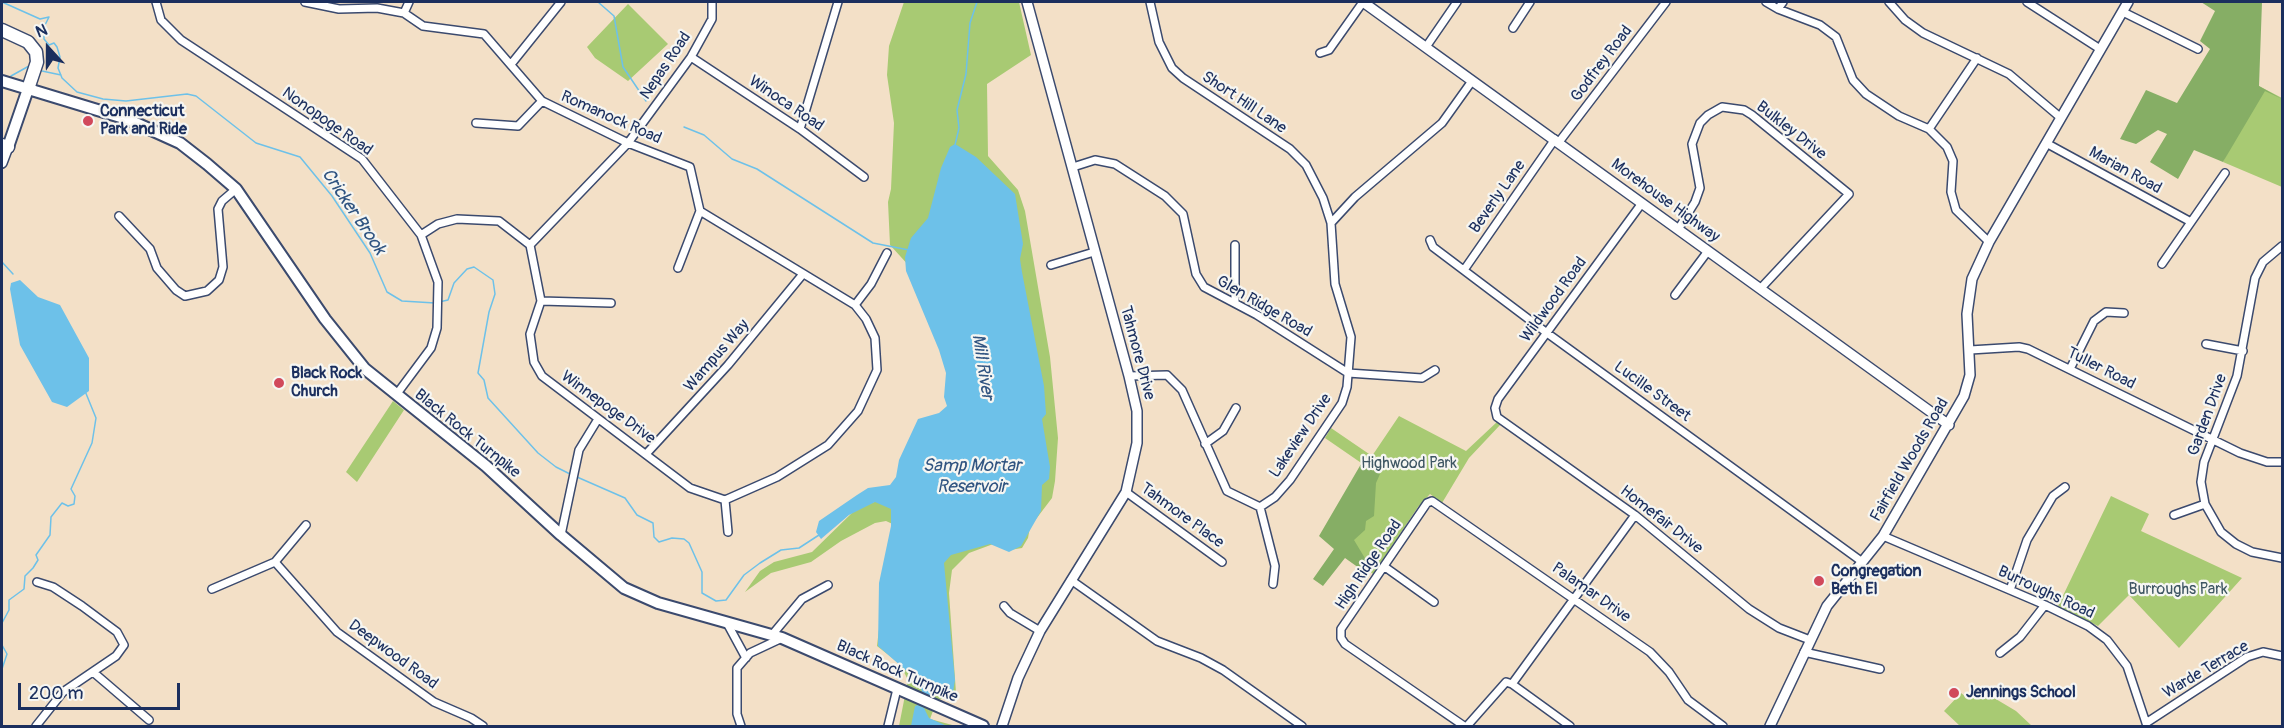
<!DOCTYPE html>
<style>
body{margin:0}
#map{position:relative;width:2284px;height:728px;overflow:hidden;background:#f3e0c7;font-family:Pangolin,sans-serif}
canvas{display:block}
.frame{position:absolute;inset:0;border:3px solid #1b2f5e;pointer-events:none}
.north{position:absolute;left:18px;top:18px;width:60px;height:60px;-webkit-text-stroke:4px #f6f6f2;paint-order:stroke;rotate:339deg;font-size:16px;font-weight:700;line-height:24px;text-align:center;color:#1b2f5e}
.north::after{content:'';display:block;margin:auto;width:21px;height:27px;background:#1b2f5e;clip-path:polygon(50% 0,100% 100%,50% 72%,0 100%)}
.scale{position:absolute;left:18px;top:683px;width:162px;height:27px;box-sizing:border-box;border:3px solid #1b2f5e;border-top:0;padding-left:8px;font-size:18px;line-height:21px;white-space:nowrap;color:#1b2f5e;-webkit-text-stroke:4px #f6f6f2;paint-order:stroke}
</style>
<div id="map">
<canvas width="2284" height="728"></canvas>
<div class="frame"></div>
<div class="north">N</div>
<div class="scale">200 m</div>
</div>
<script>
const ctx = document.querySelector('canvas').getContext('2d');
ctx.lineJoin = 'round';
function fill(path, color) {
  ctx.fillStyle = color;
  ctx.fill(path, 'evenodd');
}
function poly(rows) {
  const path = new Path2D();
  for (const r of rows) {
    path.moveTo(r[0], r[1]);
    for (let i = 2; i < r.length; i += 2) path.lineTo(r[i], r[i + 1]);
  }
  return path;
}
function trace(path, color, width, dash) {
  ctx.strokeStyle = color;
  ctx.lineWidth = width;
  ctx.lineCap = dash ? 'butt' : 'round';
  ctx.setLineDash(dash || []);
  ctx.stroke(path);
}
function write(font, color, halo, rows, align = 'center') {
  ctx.font = font + ' Pangolin,sans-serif';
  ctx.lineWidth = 4.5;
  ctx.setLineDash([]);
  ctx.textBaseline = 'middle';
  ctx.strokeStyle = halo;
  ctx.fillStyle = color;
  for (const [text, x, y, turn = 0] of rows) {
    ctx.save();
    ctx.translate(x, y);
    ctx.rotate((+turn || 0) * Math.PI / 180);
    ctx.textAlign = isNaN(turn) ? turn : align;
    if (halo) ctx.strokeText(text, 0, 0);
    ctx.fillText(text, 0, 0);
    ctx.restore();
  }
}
fill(poly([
 [904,2,1019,2,1031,55,987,84,988,156,1018,190,1025,211,1050,357,1058,438,1055,481,1052,498,1030,527,1028,538,1022,548,1010,550,996,543,969,553,952,570,949,593,956,693,954,696,937,700,930,719,956,726,899,726,908,680,900,664,877,646,879,629,886,611,897,526,886,521,875,523,841,541,811,562,771,573,745,592,760,571,774,562,812,552,855,510,898,492,963,406,911,268,890,245,888,202,891,189,894,123,887,75,889,46],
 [628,4,668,44,628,81,595,58,587,47],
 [2259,86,2282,98,2282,187,2223,162],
 [393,401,404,410,357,482,346,472],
 [1399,416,1466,451,1498,421,1501,424,1469,458,1442,503,1430,494,1418,507,1373,574,1325,536,1370,469,1325,438,1331,428,1372,456],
 [2111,496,2149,514,2141,531,2242,578,2179,648,2129,595,2098,626,2058,606],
 [1979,689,2016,711,2032,726,1960,726,1944,711,1961,693,1966,697]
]), '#a8ca73');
fill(poly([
 [2201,2,2262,2,2259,86,2282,99,2265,91,2223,162,2194,150,2178,179,2150,162,2167,134,2158,130,2136,144,2120,139,2146,90,2177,103,2210,49,2200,41,2215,11],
 [1361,464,1380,474,1376,483,1374,516,1366,521,1365,530,1354,540,1369,565,1366,573,1345,558,1323,586,1313,579,1334,549,1319,536]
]), '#86ae65');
fill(poly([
 [955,144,976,157,1015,194,1023,244,1020,259,1022,272,1044,386,1046,414,1042,419,1050,467,1049,479,1042,485,1041,511,1021,546,1009,552,990,544,951,555,944,563,955,680,953,692,930,697,923,694,918,681,878,646,879,583,891,526,891,509,875,502,849,515,821,539,816,532,819,521,857,495,868,488,890,485,896,477,899,460,918,419,939,413,947,406,944,397,946,373,939,350,906,271,905,257,911,238,928,218,941,168,950,147],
 [20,280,38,297,60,305,89,358,89,391,67,407,52,402,20,345,10,289,11,283],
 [918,705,924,708,929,718,947,726,911,726,915,706]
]), '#6dc1e9');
trace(poly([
 [2,2,40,19,49,17,44,27,44,39,49,45,54,43,57,47,60,57,58,68,62,78,77,92,103,99,126,101,187,94,196,96,256,143,300,157,332,196,370,253,387,292,402,301,435,303],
 [598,2,614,16,623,67,646,101],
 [42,71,61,75],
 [11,76,29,66],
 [2282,92,2282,91],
 [684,127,704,135,732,159,757,169,873,243,909,250],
 [955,145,959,128,957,110,966,74,970,23,977,2],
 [2,262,13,274],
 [439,302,448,300,454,283,467,269,474,267,493,280,495,294,489,312,478,373,484,380,488,398,538,453,556,467,572,475],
 [577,477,625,498,637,515,653,523,654,537,659,542,672,538,684,539,689,543,702,572,702,593,716,601,726,600,744,575,760,563,781,550,799,548,819,535],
 [2,623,9,610,9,600,24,589,25,576,33,568,38,560,36,555,50,535,51,517,62,503,68,506,74,504,75,496,71,489,92,443,96,418,85,391],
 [2,645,7,654,2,669]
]), '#6dc1e9', 1.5);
const street = poly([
 [156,2,161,20,181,40,362,159,421,235,438,282,437,328,431,348,396,395],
 [305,2,339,9,377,8,404,13,423,26,484,34,542,101,628,143,690,167,700,211,678,268],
 [1150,2,1159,42,1172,68,1183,78,1290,149,1306,165,1323,198,1331,223],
 [1766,2,1778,9,1820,25,1836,37,1853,80,1866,94,1899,116,1929,129,1947,147,1953,161,1951,192,1956,210,1989,242],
 [1889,2,1905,20,1923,33,2009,74,2061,118],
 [2027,2,2100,49],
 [1778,9,1783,2],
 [2123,12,2198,49],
 [404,13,409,2],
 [1513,28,1530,2],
 [1426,47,1457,2],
 [1320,53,1329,50,1363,2],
 [691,57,800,129,864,177],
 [512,63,561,2],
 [476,123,518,126,542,101],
 [800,129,838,2],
 [1929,129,1977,58],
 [1559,142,1666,2],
 [2046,143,2191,222],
 [1073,167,1095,160,1115,164,1165,196,1183,214,1196,274,1204,287,1257,315,1348,373,1422,378,1435,370],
 [1642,203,1498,399,1495,408,1497,417,1635,515,1749,609,1779,628,1810,640],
 [119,216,150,249,157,268,176,290,185,296,207,291,219,280,223,267,218,209,222,201,236,189],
 [1679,228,1695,202,1700,188,1692,144,1700,123,1708,115,1722,107,1744,110,1752,115,1849,194,1761,288],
 [421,235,438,224,457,219,499,221,530,245,541,301,530,334,534,362,542,376,690,488,725,500,777,477,828,445,858,411,877,370,875,338,866,319,855,305,700,211],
 [1430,240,1433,247,1547,333,1861,561],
 [530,245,628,143,691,57,712,19,712,2],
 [2282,246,2263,262,2255,278,2237,376,2204,462,2201,482,2205,504,2221,532,2236,544,2252,552,2282,558],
 [2162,264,2225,173],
 [1051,265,1094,252],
 [1464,270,1555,139],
 [1675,295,1708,251],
 [541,301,611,303],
 [1235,302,1235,245],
 [855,305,871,284,887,253],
 [2206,344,2243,351],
 [1970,350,2019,347,2028,349,2240,453,2267,462,2282,462],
 [2070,369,2094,321,2106,312,2124,313],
 [1129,376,1167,375,1182,390,1227,491,1260,507],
 [1205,444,1223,431,1236,408],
 [647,453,728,365,803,274],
 [1126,492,1222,562],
 [725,500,728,532],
 [1260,507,1275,497,1290,480,1342,403,1347,387,1351,337,1335,284,1331,223,1355,197,1442,123,1472,81],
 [1260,507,1275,566,1273,584],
 [2174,515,2205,504],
 [561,535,579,450,598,419],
 [1883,536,2045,605,2088,626,2107,640,2127,666,2147,726],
 [275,562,337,632,434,702,471,718,483,726],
 [1385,567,1434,602],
 [1071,580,1157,641,1201,658,1223,670,1302,726],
 [212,589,275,562,306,525],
 [2010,590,2027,540,2053,496,2065,487],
 [1004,606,1010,613,1040,631],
 [727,623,746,658],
 [772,635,802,599,828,585],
 [1804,652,1880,669],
 [2000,653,2020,637,2045,605],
 [93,672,149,720],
 [1512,684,1635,515],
 [2146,723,2247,657,2263,652,2282,656],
 [36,726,63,692,116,656,124,645,117,632,82,606,53,587,37,582],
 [741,726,737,714,737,668,750,653,782,638],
 [888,726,897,689],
 [1464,726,1345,644,1341,638,1341,629,1427,503,1432,501,1650,652,1669,672,1688,700,1723,726],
 [1467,726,1506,682,1512,684,1570,726]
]);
const secondary = poly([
 [1363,2,1949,425],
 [2,163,8,147],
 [1002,726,1018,678,1040,631,1126,492,1137,443,1137,411,1129,376,1027,2],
 [1770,726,1827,606,1883,536,1964,396,1970,375,1967,314,1972,279,1989,242,2128,2]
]);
const primary = poly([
 [2,81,127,119,180,143,207,164,236,189,325,319,365,369,486,466,561,535,624,588,658,603,782,638,983,726],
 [8,147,28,89]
]);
const highway = poly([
 [2,30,28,42,36,52,37,62,28,89],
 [2,145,8,147]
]);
trace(street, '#3b4a6e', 10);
trace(secondary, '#3b4a6e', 12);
trace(primary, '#3b4a6e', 14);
trace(highway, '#3b4a6e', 15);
trace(street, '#fff', 7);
trace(secondary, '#fff', 9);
trace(primary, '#fff', 10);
trace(highway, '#fff', 12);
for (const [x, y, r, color] of [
 [88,121,6,"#d1495b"],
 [279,383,6,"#d1495b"],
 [1819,581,6,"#d1495b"],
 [1954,693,6,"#d1495b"]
]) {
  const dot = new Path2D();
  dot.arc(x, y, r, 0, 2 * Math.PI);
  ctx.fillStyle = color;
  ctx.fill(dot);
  trace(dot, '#f6f6f2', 2);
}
write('16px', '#1b2f5e', '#f6f6f2', [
 ["Godfrey Road",1602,64,-53],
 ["Nepas Road",666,66,-56],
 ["Short Hill Lane",1244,103,34],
 ["Winoca Road",786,104,34],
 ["Romanock Road",611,118,24],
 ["Nonopoge Road",327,122,35],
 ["Bulkley Drive",1791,131,38],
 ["Marian Road",2125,171,29],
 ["Beverly Lane",1498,197,-55],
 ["Morehouse Highway",1665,201,36],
 ["Wildwood Road",1554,300,-54],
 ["Glen Ridge Road",1264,307,30],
 ["Tahmore Drive",1137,353,75],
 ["Wampus Way",717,356,-49],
 ["Tuller Road",2101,369,27],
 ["Lucille Street",1652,392,36],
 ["Winnepoge Drive",608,408,36],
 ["Garden Drive",2208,415,-70],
 ["Black Rock Turnpike",467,434,39],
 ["Lakeview Drive",1301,436,-56],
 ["Fairfield Woods Road",1910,460,-60],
 ["Tahmore Place",1182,516,36],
 ["Homefair Drive",1661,520,38],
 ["High Ridge Road",1369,565,-56],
 ["Palamar Drive",1591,593,35],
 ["Burroughs Road",2046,593,25],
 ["Deepwood Road",393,655,36],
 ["Warde Terrace",2206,670,-31],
 ["Black Rock Turnpike",897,672,24]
]);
write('bold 16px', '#1b2f5e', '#f6f6f2', [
 ["Connecticut",100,112],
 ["Park and Ride",100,130],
 ["Black Rock",291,374],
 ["Church",291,392],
 ["Congregation",1831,572],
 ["Beth El",1831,590],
 ["Jennings School",1966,693]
], 'left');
write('16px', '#3e5663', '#f6f6f2', [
 ["Highwood Park",1409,464],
 ["Burroughs Park",2178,590]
]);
write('italic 18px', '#305481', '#f6f6f2', [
 ["Cricker Brook",353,212,56],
 ["Mill River",982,367,81],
 ["Samp Mortar",972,466],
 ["Reservoir",972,487]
]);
</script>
